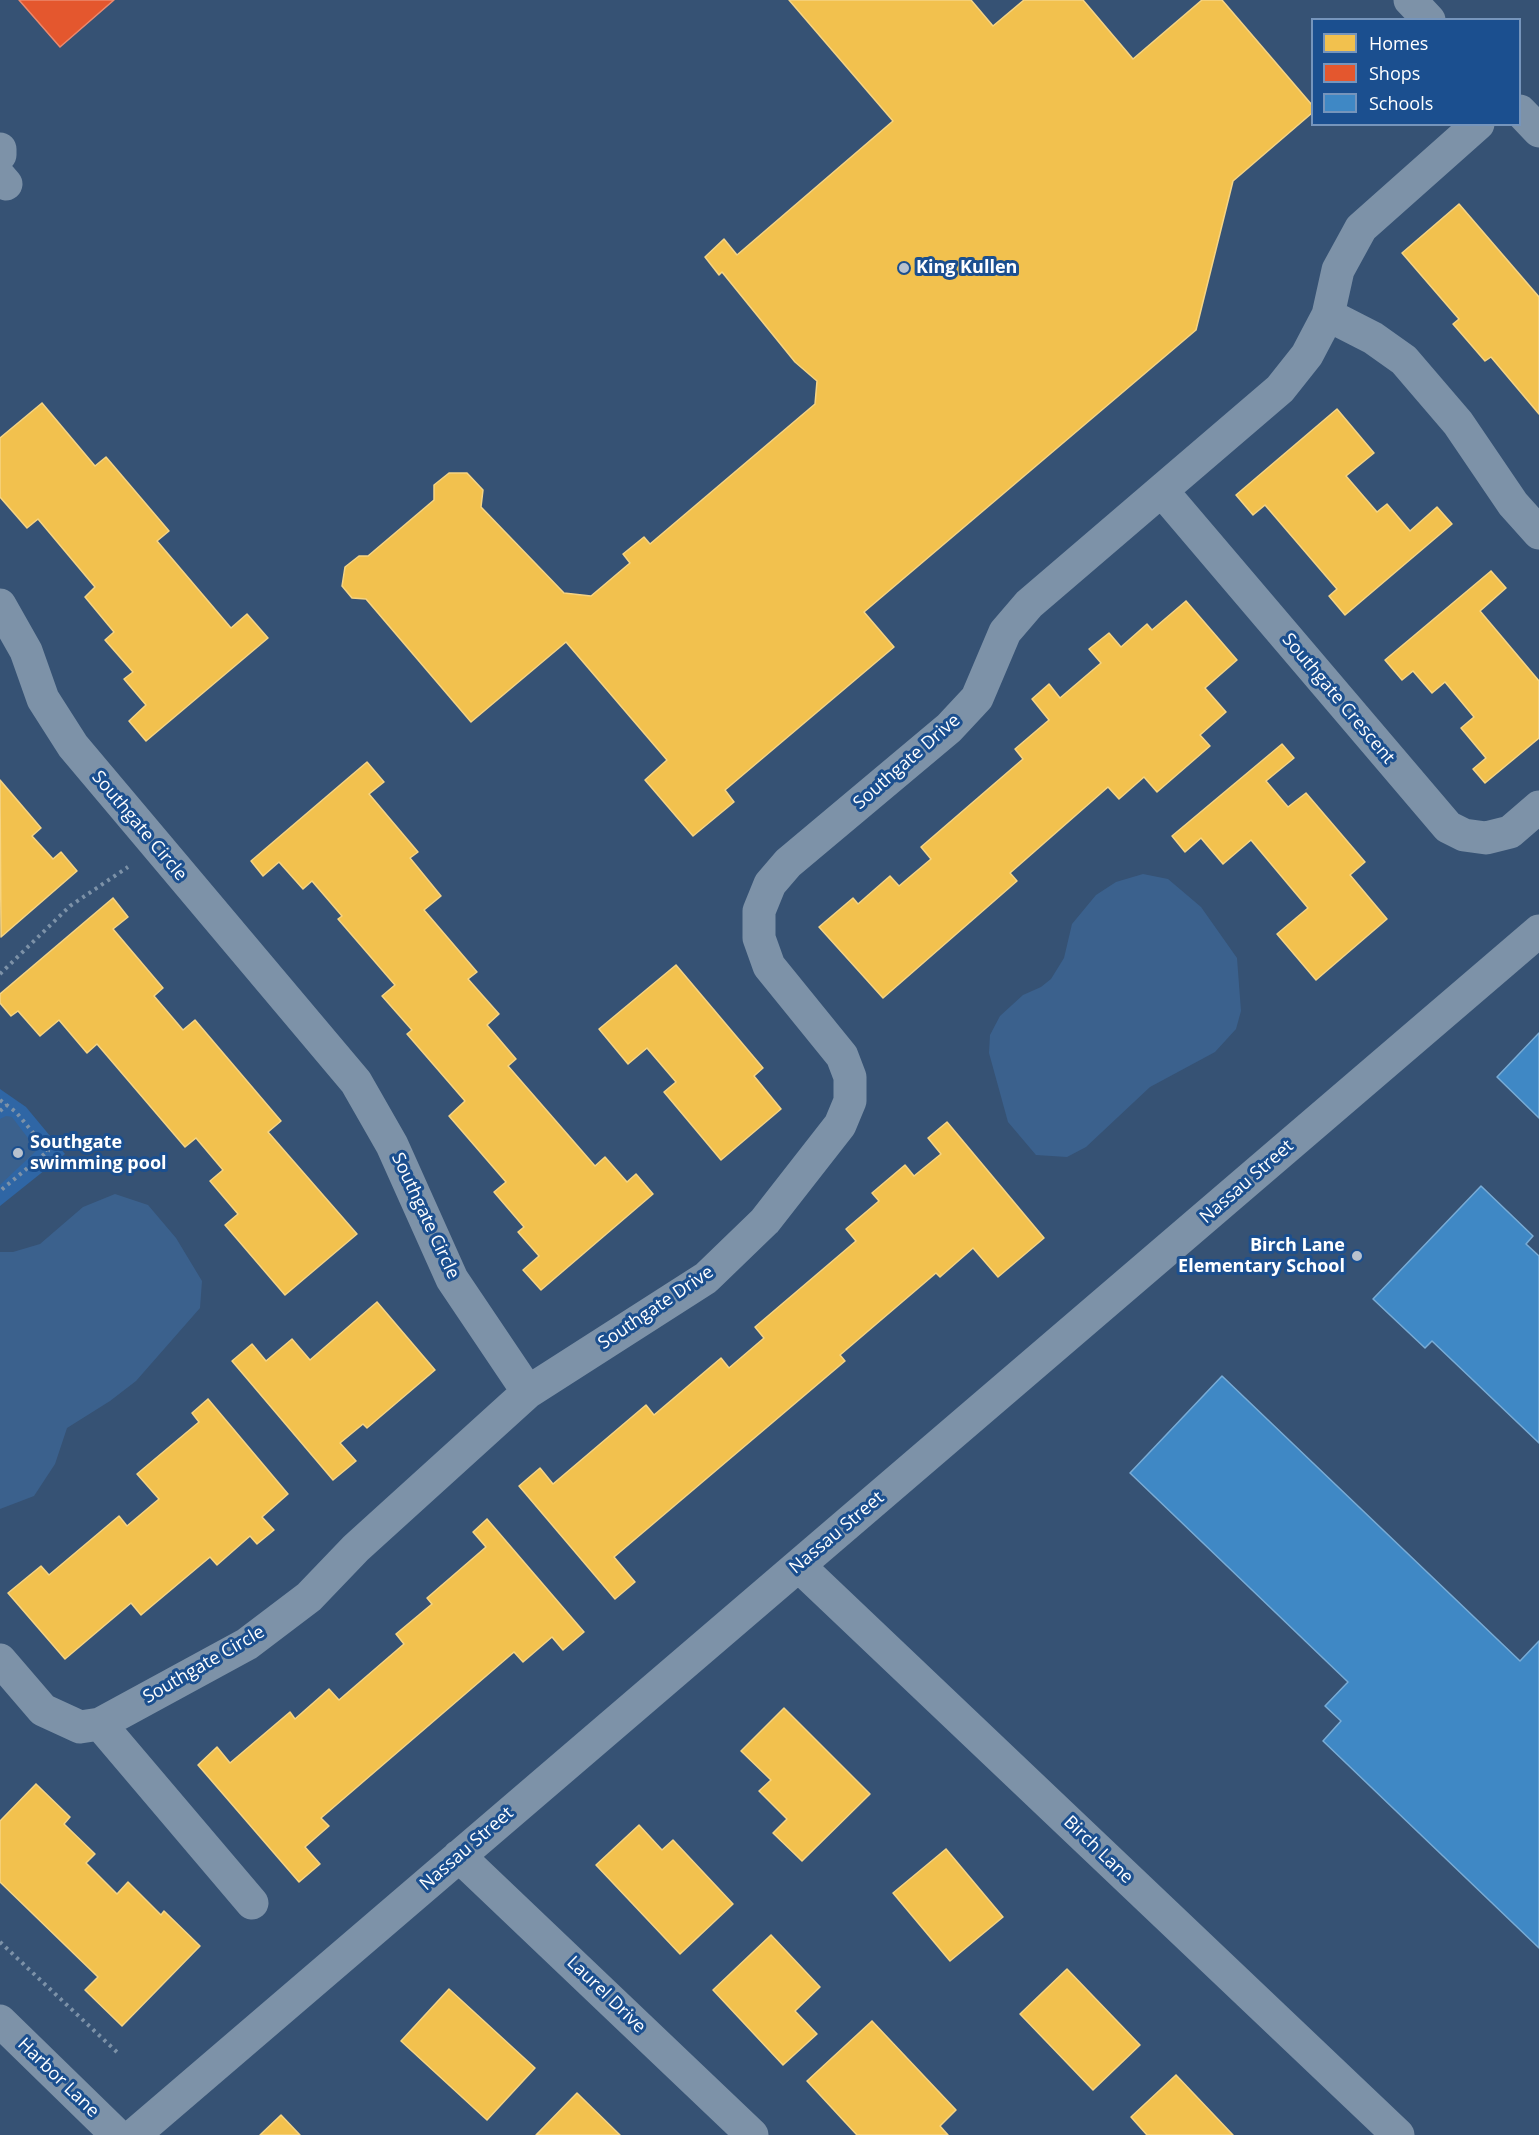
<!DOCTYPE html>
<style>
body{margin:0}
#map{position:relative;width:1539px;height:2135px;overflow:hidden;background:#365274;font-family:"Open Sans",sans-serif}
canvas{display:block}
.legend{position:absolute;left:1311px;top:18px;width:210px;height:108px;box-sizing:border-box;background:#1b4f8f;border:2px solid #7695bc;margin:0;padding:8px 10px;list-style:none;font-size:18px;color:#fff}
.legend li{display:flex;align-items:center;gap:12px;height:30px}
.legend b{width:30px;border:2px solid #7695bc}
</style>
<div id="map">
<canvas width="1539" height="2135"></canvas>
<ul class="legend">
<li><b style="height:16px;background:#f2c14e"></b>Homes</li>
<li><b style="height:16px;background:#e4572e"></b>Shops</li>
<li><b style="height:16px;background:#3f88c5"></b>Schools</li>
</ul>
</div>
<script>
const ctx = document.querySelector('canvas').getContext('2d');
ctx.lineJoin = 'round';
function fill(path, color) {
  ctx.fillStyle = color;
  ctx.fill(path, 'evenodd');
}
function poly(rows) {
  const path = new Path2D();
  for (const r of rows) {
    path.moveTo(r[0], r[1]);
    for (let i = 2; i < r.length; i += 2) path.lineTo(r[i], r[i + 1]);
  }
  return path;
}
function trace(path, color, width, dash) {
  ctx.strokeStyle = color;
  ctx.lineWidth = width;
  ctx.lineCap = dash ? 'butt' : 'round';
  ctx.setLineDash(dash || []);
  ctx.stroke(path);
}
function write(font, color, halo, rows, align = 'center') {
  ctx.font = font + ' "Open Sans",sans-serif';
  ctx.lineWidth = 6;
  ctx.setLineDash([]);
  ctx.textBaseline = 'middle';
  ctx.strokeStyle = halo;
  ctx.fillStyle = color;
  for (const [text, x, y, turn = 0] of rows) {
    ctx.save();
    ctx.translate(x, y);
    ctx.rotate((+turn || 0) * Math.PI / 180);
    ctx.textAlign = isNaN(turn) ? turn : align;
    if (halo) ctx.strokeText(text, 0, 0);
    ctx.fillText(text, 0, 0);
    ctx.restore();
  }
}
fill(poly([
 [0,1089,26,1107,65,1154,0,1206]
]), '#2f66a5');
fill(poly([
 [1143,874,1168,879,1201,907,1237,958,1241,1011,1236,1029,1215,1052,1150,1087,1086,1147,1067,1157,1036,1155,1008,1122,989,1053,990,1035,1000,1016,1023,995,1041,987,1051,979,1064,958,1072,924,1096,895,1116,882],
 [6,1116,12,1117,37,1150,0,1185,0,1119],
 [115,1194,148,1205,176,1238,202,1281,200,1308,136,1381,110,1401,67,1428,55,1464,34,1496,0,1509,0,1252,13,1252,40,1244,83,1207]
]), '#3b618d');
const homes = poly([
 [789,0,971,0,993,26,1024,0,1083,0,1133,59,1202,0,1222,0,1312,105,1312,113,1233,181,1196,330,864,612,894,647,725,790,734,802,693,836,645,780,667,760,566,642,471,722,366,599,352,598,342,586,345,567,359,556,368,556,434,500,434,485,449,473,467,473,483,490,481,507,564,593,591,596,630,563,623,554,644,537,650,544,815,404,817,381,795,362,722,272,719,275,705,257,724,239,737,255,893,121,789,0],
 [1459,204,1539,297,1539,414,1491,357,1485,361,1453,324,1459,319,1402,253,1459,204],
 [42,403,95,466,106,457,169,531,157,541,231,628,247,614,268,638,146,741,129,721,146,705,124,679,133,672,105,640,114,632,85,597,95,587,38,519,27,528,0,497,0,438,42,403],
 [1337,409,1374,453,1346,476,1377,512,1387,504,1410,531,1437,507,1452,524,1345,615,1329,596,1337,589,1265,505,1253,515,1236,495,1337,409],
 [1491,571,1506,588,1480,611,1539,681,1539,738,1485,783,1473,769,1486,758,1461,728,1474,717,1445,682,1432,693,1413,671,1402,680,1385,660,1491,571],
 [1186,601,1237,660,1205,688,1226,712,1200,735,1210,746,1157,792,1144,777,1119,799,1108,787,1010,873,1017,881,883,998,819,927,853,898,858,904,890,876,899,886,931,859,921,847,1023,759,1015,749,1049,720,1032,699,1049,684,1060,698,1101,663,1089,649,1109,633,1121,647,1147,624,1152,630,1186,601],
 [1282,744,1294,758,1266,781,1288,807,1306,793,1365,862,1350,875,1387,919,1316,980,1277,934,1308,908,1251,840,1223,864,1201,838,1185,852,1172,836,1282,744],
 [367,762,384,782,369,794,418,852,410,858,441,896,424,910,477,972,468,979,499,1014,487,1025,516,1059,508,1066,595,1166,605,1157,627,1182,636,1174,653,1194,541,1290,523,1270,539,1256,518,1232,524,1227,494,1192,506,1182,449,1116,465,1101,407,1034,412,1030,382,996,395,985,338,919,342,916,312,881,303,889,279,862,263,876,251,861,367,762],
 [0,780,41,828,32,836,53,859,61,852,77,871,1,937,0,780],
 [113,898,128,917,113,929,163,988,154,996,183,1030,195,1020,281,1121,268,1132,357,1234,285,1295,225,1225,238,1214,210,1181,223,1170,196,1138,185,1147,97,1044,87,1053,59,1020,40,1036,18,1011,11,1016,0,1003,0,994,113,898],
 [676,965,763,1068,754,1076,781,1109,721,1160,664,1092,676,1082,647,1048,628,1064,599,1029,676,965],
 [947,1122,1044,1238,998,1277,973,1248,940,1277,936,1273,840,1355,845,1361,614,1557,635,1582,615,1599,519,1486,540,1468,553,1484,646,1405,654,1415,721,1358,729,1368,764,1338,755,1327,856,1241,846,1229,879,1201,872,1193,905,1165,914,1176,941,1154,928,1138,947,1122],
 [377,1302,435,1370,367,1428,363,1424,340,1443,356,1461,333,1480,232,1361,252,1344,266,1361,292,1339,310,1360,377,1302],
 [208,1399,288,1494,262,1517,274,1530,257,1544,250,1536,217,1565,210,1557,141,1615,131,1603,65,1659,8,1593,41,1566,49,1575,119,1516,127,1526,159,1499,137,1474,199,1422,192,1413,208,1399],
 [487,1519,584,1632,563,1650,552,1637,523,1662,514,1652,321,1818,329,1826,305,1847,320,1864,299,1882,198,1765,217,1747,230,1763,290,1712,295,1719,329,1689,339,1700,404,1644,396,1634,432,1604,427,1598,486,1547,473,1532,487,1519],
 [784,1708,870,1794,802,1861,773,1833,787,1819,759,1791,771,1780,741,1751,784,1708],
 [36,1784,70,1817,64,1824,95,1854,86,1863,117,1894,128,1882,161,1915,164,1911,200,1946,122,2026,85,1990,98,1977,0,1882,0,1821,36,1784],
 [639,1825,662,1850,673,1840,733,1904,680,1954,596,1865,639,1825],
 [946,1849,1003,1917,950,1961,893,1893,946,1849],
 [771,1935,820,1987,795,2011,817,2034,783,2065,713,1990,771,1935],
 [1067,1969,1140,2045,1093,2090,1020,2014,1067,1969],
 [449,1989,535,2068,487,2120,401,2041,449,1989],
 [872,2021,956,2110,940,2126,948,2135,857,2135,807,2081,872,2021],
 [1176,2075,1233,2135,1147,2135,1131,2117,1176,2075],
 [577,2093,620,2135,536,2135,577,2093],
 [281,2115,300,2135,260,2135,281,2115]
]);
fill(homes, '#f2c14e');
trace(homes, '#f6d483', 1.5);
const shops = poly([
 [19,0,114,0,60,47,19,0]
]);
fill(shops, '#e4572e');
trace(shops, '#ec896d', 1.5);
const schools = poly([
 [1539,1033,1539,1118,1497,1077,1539,1033],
 [1481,1186,1533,1236,1526,1244,1539,1256,1539,1443,1432,1341,1425,1348,1373,1299,1481,1186],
 [1222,1376,1520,1661,1539,1641,1539,1948,1323,1741,1341,1721,1325,1706,1348,1682,1130,1473,1222,1376]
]);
fill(schools, '#3f88c5');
trace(schools, '#79acd6', 1.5);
trace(poly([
 [0,974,70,906,128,867],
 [0,1100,16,1112,48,1151,0,1191],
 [0,1111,7,1105],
 [0,1942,119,2054]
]), '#7d92a8', 4, [3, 4.5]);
trace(poly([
 [1410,0,1429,20],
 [1520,111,1539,131],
 [0,149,0,155],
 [0,177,6,184],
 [1328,315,1373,338,1404,360,1458,423,1513,504,1539,533],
 [1162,491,1448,827,1464,835,1486,838,1510,832,1539,807],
 [0,605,26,651,43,699,73,746,356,1082,392,1145,452,1279,528,1392],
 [799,1566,1398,2135],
 [0,1660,43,1710,80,1727,100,1724,247,1644,309,1597,356,1548,528,1392,706,1278,765,1221,840,1125,850,1101,850,1077,842,1056,769,966,759,938,759,911,770,884,788,863,949,728,977,698,1005,632,1029,604,1280,389,1307,355,1328,315,1338,270,1361,228,1478,124],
 [100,1724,252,1903],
 [459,1856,752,2135],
 [0,2021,117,2135],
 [134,2135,1539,931]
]), '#7d92a8', 33);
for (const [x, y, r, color] of [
 [904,268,6,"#b9c2ce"],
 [18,1153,6,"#b9c2ce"],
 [1357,1256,6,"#b9c2ce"]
]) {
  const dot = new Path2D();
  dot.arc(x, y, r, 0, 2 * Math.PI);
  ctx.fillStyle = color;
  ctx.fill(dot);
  trace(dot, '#1b4f8f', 2);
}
write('bold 18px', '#fff', '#1b4f8f', [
 ["King Kullen",916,268],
 ["Southgate",30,1143],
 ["swimming pool",30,1164],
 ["Birch Lane",1345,1246,"right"],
 ["Elementary School",1345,1267,"right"]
], 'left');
write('18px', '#fff', '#1b4f8f', [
 ["Southgate Crescent",1338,699,50],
 ["Southgate Drive",907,762,-41],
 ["Southgate Circle",139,826,50],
 ["Nassau Street",1247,1182,-41],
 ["Southgate Circle",425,1216,65],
 ["Southgate Drive",656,1308,-34],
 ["Nassau Street",837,1533,-40],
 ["Southgate Circle",204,1665,-30],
 ["Nassau Street",467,1849,-41],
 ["Birch Lane",1098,1850,44],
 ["Laurel Drive",606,1995,44],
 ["Harbor Lane",58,2078,44]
]);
</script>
